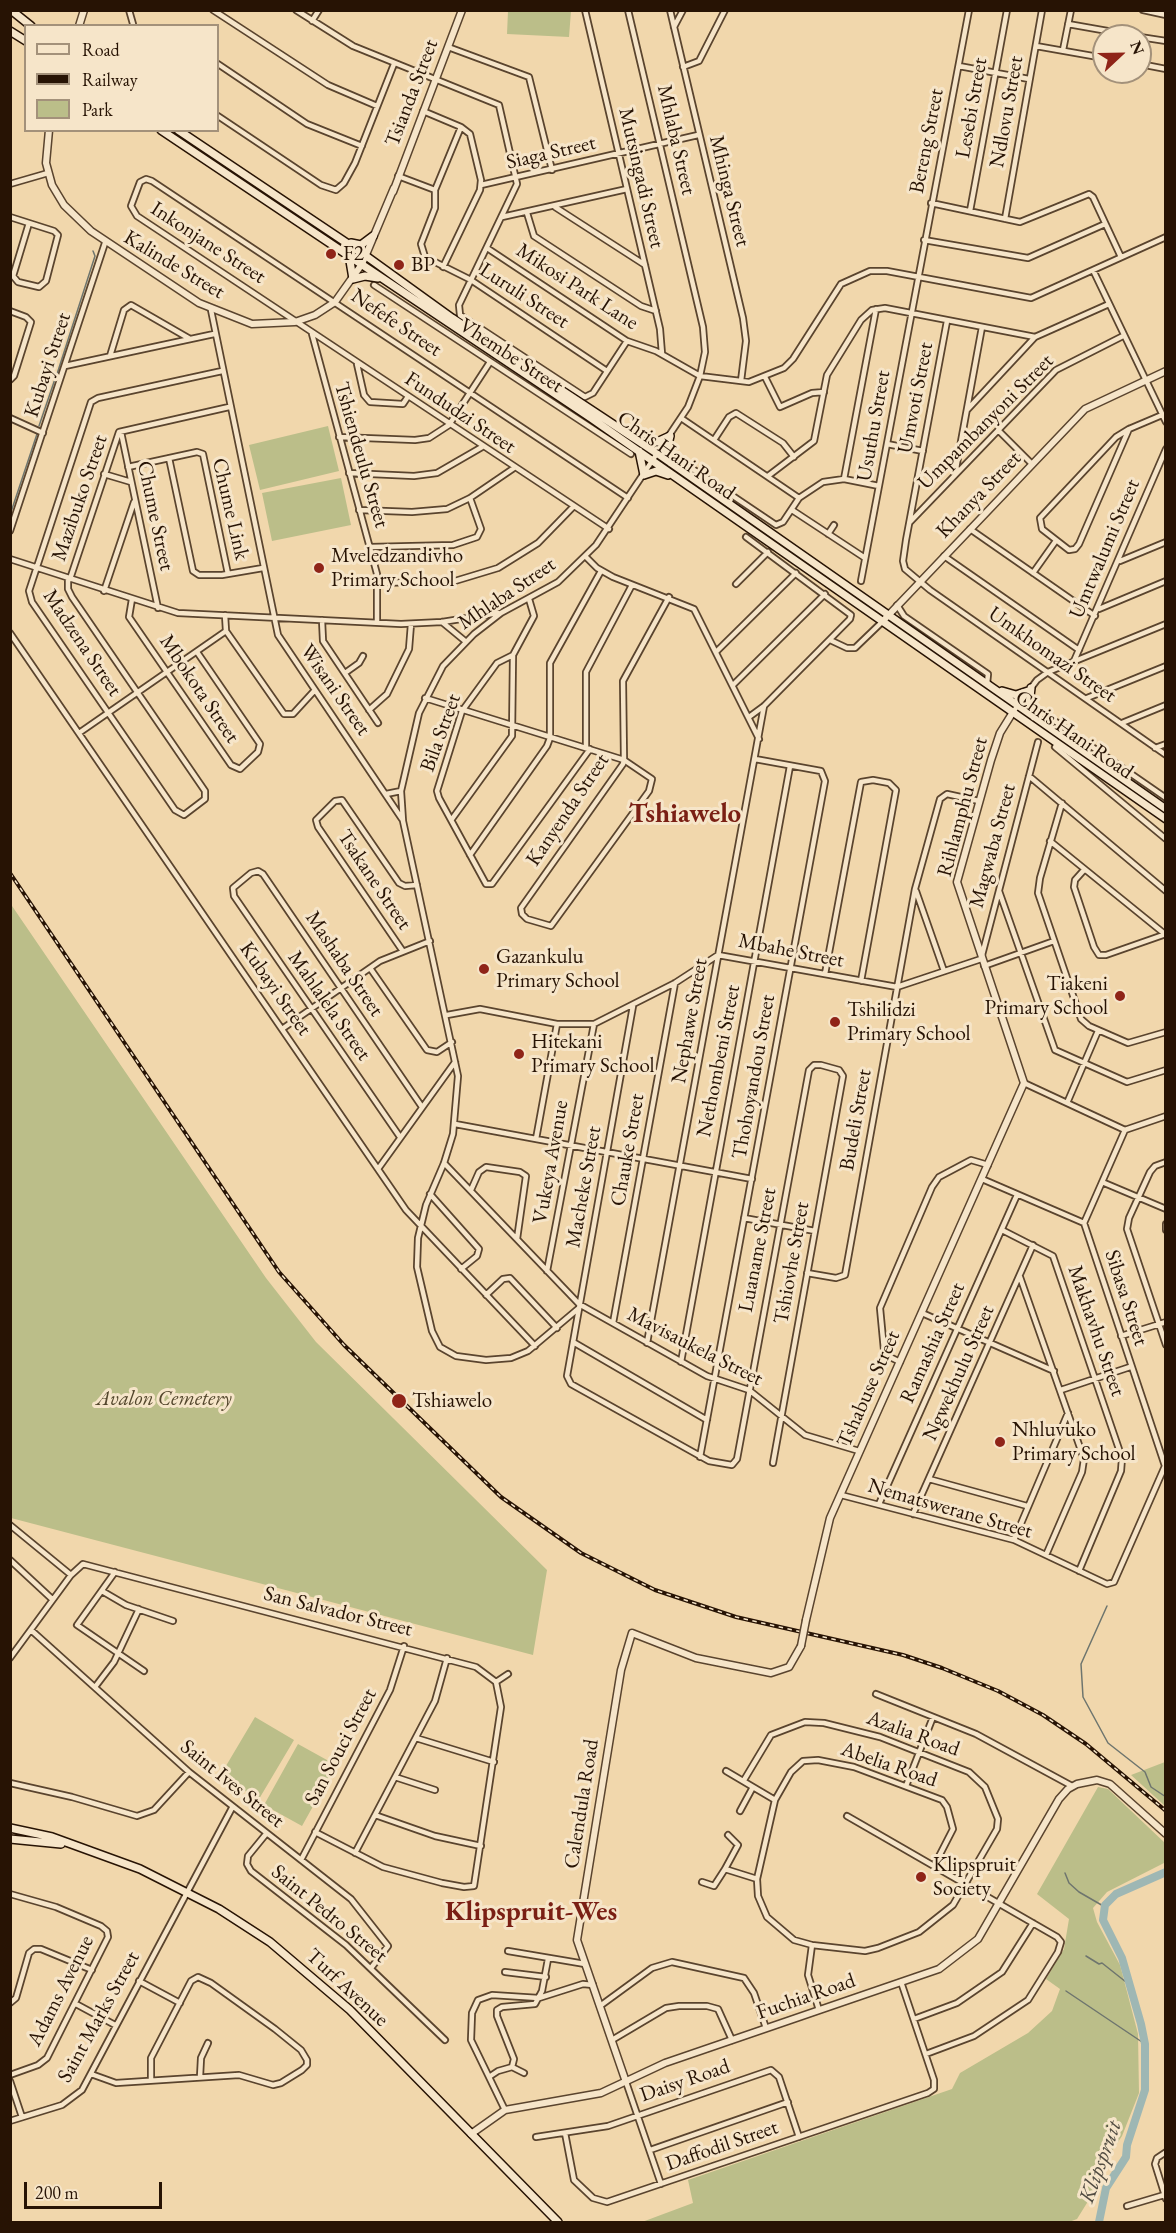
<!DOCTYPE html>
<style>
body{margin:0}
#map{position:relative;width:1176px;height:2233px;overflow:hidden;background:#f1d7ac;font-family:"EB Garamond",serif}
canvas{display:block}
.frame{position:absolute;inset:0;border:12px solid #271304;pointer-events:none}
.legend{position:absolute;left:24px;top:24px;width:195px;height:108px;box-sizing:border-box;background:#f6e5c9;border:2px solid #a3917a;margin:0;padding:8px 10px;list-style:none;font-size:18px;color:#271304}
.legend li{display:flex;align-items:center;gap:12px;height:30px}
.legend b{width:30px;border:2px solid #a3917a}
.north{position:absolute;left:1092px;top:24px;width:60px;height:60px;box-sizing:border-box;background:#f6e5c9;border:2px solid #a3917a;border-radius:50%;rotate:68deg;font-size:16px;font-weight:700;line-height:24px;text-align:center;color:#271304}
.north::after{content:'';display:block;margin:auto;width:21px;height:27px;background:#8f2418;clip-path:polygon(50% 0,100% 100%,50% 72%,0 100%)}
.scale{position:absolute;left:24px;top:2182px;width:138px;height:27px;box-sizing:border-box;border:3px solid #271304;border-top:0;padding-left:8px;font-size:18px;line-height:21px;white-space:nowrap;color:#271304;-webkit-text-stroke:4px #f6e5c9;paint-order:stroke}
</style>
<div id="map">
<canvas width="1176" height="2233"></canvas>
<div class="frame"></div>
<ul class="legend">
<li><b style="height:8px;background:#f6e5c9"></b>Road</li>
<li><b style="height:8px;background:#271304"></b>Railway</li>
<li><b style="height:16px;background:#bbbe89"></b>Park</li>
</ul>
<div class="north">N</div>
<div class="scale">200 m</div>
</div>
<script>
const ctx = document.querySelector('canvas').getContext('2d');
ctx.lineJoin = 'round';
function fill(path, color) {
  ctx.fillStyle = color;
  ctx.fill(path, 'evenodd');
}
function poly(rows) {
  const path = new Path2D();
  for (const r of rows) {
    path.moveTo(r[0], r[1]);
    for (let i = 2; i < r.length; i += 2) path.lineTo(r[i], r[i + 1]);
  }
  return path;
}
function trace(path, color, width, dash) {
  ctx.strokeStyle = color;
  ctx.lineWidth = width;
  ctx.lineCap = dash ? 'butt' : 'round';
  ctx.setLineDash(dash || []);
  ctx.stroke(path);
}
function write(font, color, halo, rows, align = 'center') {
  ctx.font = font + ' "EB Garamond",serif';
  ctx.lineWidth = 6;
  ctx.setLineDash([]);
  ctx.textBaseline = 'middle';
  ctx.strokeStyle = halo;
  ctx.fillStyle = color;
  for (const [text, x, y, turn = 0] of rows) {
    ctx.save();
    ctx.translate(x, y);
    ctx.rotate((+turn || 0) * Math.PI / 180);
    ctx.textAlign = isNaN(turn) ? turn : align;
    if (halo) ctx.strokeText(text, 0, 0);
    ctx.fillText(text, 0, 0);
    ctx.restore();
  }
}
fill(poly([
 [508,11,571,11,569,37,507,34],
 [328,426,339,471,260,490,249,445],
 [341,478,351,525,272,541,262,493],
 [10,903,266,1278,316,1342,547,1570,533,1655,11,1518],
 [255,1717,294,1740,259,1799,220,1776],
 [298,1744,336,1765,302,1826,264,1805],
 [1165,1762,1166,1762,1165,1806,1131,1775],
 [1098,1787,1108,1789,1165,1843,1166,1862,1107,1892,1093,1908,1097,1922,1120,1965,1138,2034,1139,2093,1122,2136,1110,2154,1105,2174,1077,2219,1069,2222,642,2222,693,2203,688,2180,952,2089,960,2073,1028,2033,1052,2011,1060,1989,1046,1979,1064,1949,1069,1919,1037,1894]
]), '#bbbe89');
trace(poly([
 [57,374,95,256,93,251],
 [39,426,55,379],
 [10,515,37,434],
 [1107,1606,1081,1664,1083,1697,1108,1743,1145,1772,1151,1787,1166,1797],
 [1065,1873,1069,1883,1079,1892,1105,1907],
 [1086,1956,1099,1964,1102,1963,1131,1986],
 [1066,1991,1145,2044]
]), '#6e756e', 1.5);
trace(poly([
 [1099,2222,1106,2188,1126,2157,1127,2145,1145,2090,1145,2044,1141,2024,1122,1958,1103,1920,1105,1905,1116,1894,1166,1872]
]), '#9eb7b4', 8);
const minor = poly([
 [129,10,133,24],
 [213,10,328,85,377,106],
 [296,10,353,46,499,105,517,184,459,305,460,315,585,397,593,393,627,341],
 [585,10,660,329,662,354],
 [670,10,743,318,746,341,741,381],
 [1143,10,1166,15],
 [312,21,319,10],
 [1068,24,1136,36],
 [674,27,683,10],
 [1140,37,1166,41],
 [1036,46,1104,58],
 [448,47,529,77,552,170],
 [1063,50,1071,10],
 [218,64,307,124,362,146],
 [1140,64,1166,69],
 [959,66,1029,79],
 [683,67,699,61,725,10],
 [423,111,461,127,470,134,481,180,480,190,443,267],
 [218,116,321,185,336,190,344,183,355,163,394,64],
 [398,176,435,190,435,208,421,244,425,257,471,280,607,371],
 [10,184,48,173],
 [481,185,698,135],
 [435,190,461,127],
 [931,203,1020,222,1089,194,1093,197,1121,257],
 [555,207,645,265],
 [970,211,1007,10],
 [527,213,534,236,641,306,656,311],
 [10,217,54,231,58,235,46,281,39,287,18,282,13,276,29,223],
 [502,217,627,189],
 [1005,219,1042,10],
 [924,240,1028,258,1105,224],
 [487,248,627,341,656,351,700,376,749,382,784,368,793,359,841,284,870,271,887,271,1031,298,1166,237],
 [1093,270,1166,422],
 [374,285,631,454],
 [211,310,278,635,402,819],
 [10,311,26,317,31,322,14,376,10,380],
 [947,321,906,540,903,561,905,569,930,590,1166,755],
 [312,334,377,574,377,622],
 [110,356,124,310,131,305,190,339],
 [357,364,364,395,370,402,403,404,407,398],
 [65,366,214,334],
 [765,377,780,407,812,393,824,392],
 [967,410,1035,337,1109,304],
 [10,418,43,433],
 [681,418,799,498],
 [1129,429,1079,544,1075,549,1069,550,1042,529,1040,518,1116,437,1129,429,1162,415],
 [998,430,1032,464],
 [121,432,158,608],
 [339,437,415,440,429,438,449,425,490,362],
 [714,440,729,417,736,413,783,443,794,457],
 [887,444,923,451],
 [675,457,776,525,783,522,799,498,823,482,844,479,879,486],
 [169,458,193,571,199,575,222,575,263,568],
 [128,467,197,452,203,454,228,574],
 [349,473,414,476,437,473,482,447],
 [104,474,131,482],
 [955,474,982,327],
 [768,476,814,441,827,375,861,320,872,310,885,308,1035,337],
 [844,479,876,309],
 [359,510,412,512,447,509,470,498,514,468],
 [792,510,865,558],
 [910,522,1056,370,1123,336],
 [609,529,137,216,131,206,140,182,146,179,152,181,628,498],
 [970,529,1095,616],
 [10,531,105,243],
 [828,534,834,525],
 [746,537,851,615,850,619,764,706,749,717],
 [370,547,453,545,477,537,481,529,470,498],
 [944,556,1079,650],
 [586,557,597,568,613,577,694,609,759,739],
 [10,559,178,613,401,624,442,622,498,613],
 [1120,561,1166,542],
 [1033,573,1055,542],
 [68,578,68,589,72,597,205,791,205,799,184,815,175,810,32,602,29,591,91,402,98,398,222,371],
 [70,579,119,432,229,407],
 [861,581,969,10],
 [378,583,455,581,498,568,538,543,573,507],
 [736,584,768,552],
 [104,591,134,502],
 [132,599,129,617,231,765,240,769,258,752,260,744,197,652],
 [529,599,534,616,513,655,497,663,462,711,437,791,439,798,486,884,492,884,590,749],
 [897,605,904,616,988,674,987,684],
 [1099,609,1166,581],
 [225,615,226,631,284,714,293,714,315,690],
 [322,620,323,641,378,723],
 [442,622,465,641],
 [10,633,406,1210,535,1346],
 [830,640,847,648,855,648,882,622],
 [716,652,796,573],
 [1074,661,1166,449],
 [345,673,359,663,363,656],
 [733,685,825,594],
 [425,698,624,760,652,779,649,791,551,926,527,919,522,914,521,908,623,764,624,760,623,681,669,597],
 [1087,698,1166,666],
 [369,710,387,694,409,649,411,624],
 [1013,712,1037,680,1048,672,1166,624],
 [1046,715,1166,798],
 [1122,723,1166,705],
 [79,733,226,631],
 [1055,747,1166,839],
 [586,748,586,672,632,585],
 [1155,748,1166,744],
 [1029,776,1166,891],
 [386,794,401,791],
 [1062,803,1040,878,1038,893,1081,1019,1089,1026,1128,1043,1166,1032],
 [452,819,512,736,513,655],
 [1050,841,1166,935],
 [470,855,547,746,550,738,550,663,601,571],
 [1084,870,1075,880,1074,887,1094,947,1099,955,1106,955,1166,934],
 [916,891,944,971],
 [999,891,1055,1050,1127,1082,1166,1070],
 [402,950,318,827,316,820,335,801,342,800,399,883,405,886,417,885],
 [984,966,1054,941],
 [370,968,427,1050,437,1052,452,1042],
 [825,974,861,782,873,780,889,783,896,790,861,981],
 [633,1006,567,1376,571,1384,709,1461,732,1465,737,1459,809,1070,814,1065,821,1065,839,1070,843,1076,773,1463],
 [447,1015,480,1009,557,1024,594,1024,675,983,718,955,897,987,981,959,1038,742],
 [282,1029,380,961,430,941],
 [1024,1083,1125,1130],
 [1067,1103,1098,1031],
 [455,1124,752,1179],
 [400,1137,234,896,233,888,251,873,258,871,263,874,422,1107],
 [536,1139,557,1024],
 [1166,1162,1155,1166,1150,1172,1129,1218,1127,1229,1166,1345],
 [444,1163,579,1304,707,1376,749,1390,805,1435,859,1451],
 [378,1169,455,1062],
 [982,1179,1084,1223],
 [1102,1182,1166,1209],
 [471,1190,479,1172,486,1167,520,1172,526,1176,517,1239],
 [430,1194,479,1249,477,1256,461,1269],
 [744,1218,815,1231],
 [1166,1224,1166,1230],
 [1002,1230,1053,1256,1122,1458,1121,1471,1079,1571],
 [547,1271,594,1024],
 [807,1273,836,1278,845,1275,915,889,940,799,947,794,979,801],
 [1020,1277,1084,1459,1082,1472,1046,1555],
 [486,1295,503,1279,510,1278,557,1328],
 [579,1308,528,1351,511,1358,486,1360,456,1356,440,1347,432,1331,417,1267,418,1238,426,1205,444,1163,453,1134,458,1076,403,821,401,791,419,713,443,666,474,634,501,613,558,582,596,545,688,407,700,376,705,352,703,327,628,10],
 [922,1313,1054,1371],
 [613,1323,675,983],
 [1121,1336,1166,1322],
 [573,1342,707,1420],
 [647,1343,764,706],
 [681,1362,790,766],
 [900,1362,886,1355,884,1350,880,1308,932,1187,939,1177,971,1160,988,1165],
 [1061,1390,1130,1367],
 [700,1457,825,781,821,771,755,759],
 [929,1479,1027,1506],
 [841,1495,1014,1540,1107,1584,1114,1582,1165,1466,1084,1223,1125,1130,1166,1116],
 [879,1504,1017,1195],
 [913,1514,1033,1245],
 [10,1525,71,1575],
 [1014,1540,1068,1413],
 [10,1560,52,1599],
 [115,1572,77,1625,144,1671],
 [102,1591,126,1605,173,1621],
 [31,1630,189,1772,351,1899,388,1946,371,1968],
 [10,1658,71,1575,83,1564,476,1667,496,1682,501,1707,474,1886,464,1887,442,1883,383,1867,315,1832],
 [496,1682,508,1674],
 [95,1687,114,1662,139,1609],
 [876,1694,976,1734,1072,1786],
 [416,1738,494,1762],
 [726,1771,775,1800],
 [395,1777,435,1790],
 [744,1780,771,1735,805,1722,824,1723,880,1737,969,1772,985,1787,998,1819,997,1829,953,1905,919,1932,878,1948,865,1951,812,1945,794,1940,767,1917,758,1896,757,1879,775,1800,791,1772,803,1761,818,1760,854,1767,942,1800,947,1807,953,1829,934,1866],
 [10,1783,72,1797,137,1816,154,1810,189,1772],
 [906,1786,933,1717],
 [740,1811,753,1787],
 [375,1815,435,1836,481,1846],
 [847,1816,1057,1937,1061,1942,1058,1952,1028,2000,974,2036,926,2054],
 [266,1834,248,1856,247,1864,251,1871,346,1945,445,2040],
 [355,1853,435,1701,447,1658],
 [301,1860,390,1690,404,1646],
 [725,1869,757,1879],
 [702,1882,714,1886,725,1869,738,1845,728,1835],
 [10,1894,56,1907,101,1926,107,1931,108,1937,47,2058,38,2065,10,2075],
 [812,1945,808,1975,819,2010],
 [508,1951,585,1964],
 [505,1972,546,1977],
 [139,1981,180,2003],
 [10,2003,16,1998,29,1953,34,1949,41,1949,92,1970],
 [76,2004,115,2025],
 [600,2006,652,1968,672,1962,744,1978,754,1993,766,2028],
 [914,2019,957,2003,1002,1972,1033,1923],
 [612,2040,666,2008,679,2006,707,2006,718,2009,732,2040],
 [512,2067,524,2073],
 [91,2074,116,2083,239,2075,273,2085,281,2083,302,2070,307,2065,307,2060,301,2050,275,2029,211,1983,198,1977,191,1981,151,2058,151,2080],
 [200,2077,201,2058,208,2043],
 [489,2077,471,2040,472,2013,478,2000,492,1995,539,1998,583,1984,593,1985],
 [10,2081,22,2117],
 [626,2082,661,2184],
 [505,2110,489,2077,498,2071,512,2067,514,2059,497,2016,497,2010,502,2007,535,2004,542,1991,548,1959],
 [10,2121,62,2105,82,2090,232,1808],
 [565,2133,574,2180,593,2198,607,2202,928,2093,934,2089,934,2080,901,1982],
 [536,2137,608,2126,771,2070,779,2077,799,2137],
 [650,2150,788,2102],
 [1166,2152,1157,2158,1155,2164,1166,2199],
 [1127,2206,1164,2195]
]);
const tertiary = poly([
 [79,26,84,10],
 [49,130,46,163,52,185,64,205,91,231,199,303,252,324,295,322,315,315,335,302,362,264,394,188],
 [393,192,462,10],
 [882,622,1085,409,1166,371],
 [806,1620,830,1518,1024,1083,957,882,991,760,1000,733,1013,712],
 [626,2082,577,1940,621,1670,632,1633,696,1658,771,1673,789,1667,801,1646],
 [471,2134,505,2110,601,2093,665,2063,939,1969,978,1939,1059,1799,1068,1789,1077,1784,1097,1780,1110,1784,1166,1834]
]);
const secondary = poly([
 [11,10,31,26],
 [10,31,26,41],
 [161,130,591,418,1166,819],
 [178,130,366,256,452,318,658,454,1166,809],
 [351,243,361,245,373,236],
 [349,255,353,279,365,276,378,278],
 [670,436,667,449,671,463],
 [642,442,657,442,670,436],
 [639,451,644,475,656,471,668,475],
 [1031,688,1029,704,1034,717],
 [1002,691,1016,695,1028,691],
 [10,1828,52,1837,140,1869,219,1909,270,1942,350,2010,558,2222],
 [10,1839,61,1844]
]);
trace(minor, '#5a442e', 8);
trace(tertiary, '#5a442e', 9);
trace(secondary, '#271304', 10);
trace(minor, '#f6e5c9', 4.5);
trace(tertiary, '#f6e5c9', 6);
trace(secondary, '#f6e5c9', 7);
const rail = poly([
 [10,873,279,1272,344,1345,501,1497,581,1553,655,1590,736,1617,903,1655,942,1668,998,1691,1043,1715,1086,1744,1166,1811]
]);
trace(rail, '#271304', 4);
trace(rail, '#f6e5c9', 1.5, [4.5]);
const tertiaryBridge = poly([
 [801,1646,806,1620]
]);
trace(tertiaryBridge, '#5a442e', 9, []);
trace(tertiaryBridge, '#f6e5c9', 6);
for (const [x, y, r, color] of [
 [331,254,6,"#8f2418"],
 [399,265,6,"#8f2418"],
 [319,568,6,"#8f2418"],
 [484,969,6,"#8f2418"],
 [1120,996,6,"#8f2418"],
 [835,1022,6,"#8f2418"],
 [519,1054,6,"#8f2418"],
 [399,1401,8,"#8f2418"],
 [1000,1442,6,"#8f2418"],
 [921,1877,6,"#8f2418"]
]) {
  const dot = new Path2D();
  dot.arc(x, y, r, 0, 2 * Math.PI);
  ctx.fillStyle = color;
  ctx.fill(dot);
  trace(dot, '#f6e5c9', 2);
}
write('21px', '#271304', '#f6e5c9', [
 ["Tsianda Street",412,93,-69],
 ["Lesebi Street",972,108,-80],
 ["Ndlovu Street",1007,112,-80],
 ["Mhlaba Street",676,140,77],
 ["Bereng Street",927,141,-79],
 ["Siaga Street",551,153,-13],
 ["Mutsingadi Street",641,178,77],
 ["Mhinga Street",729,191,76],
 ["Inkonjane Street",208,243,33],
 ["Kalinde Street",174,265,31],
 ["Mikosi Park Lane",577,287,33],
 ["Luruli Street",524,296,33],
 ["Nefefe Street",396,323,34],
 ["Vhembe Street",511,356,33],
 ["Kubayi Street",48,365,-72],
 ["Umvoti Street",916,398,-79],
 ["Fundudzi Street",460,413,34],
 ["Umpambanyoni Street",986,422,-45],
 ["Usuthu Street",874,426,-80],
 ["Tshiendeulu Street",361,455,74],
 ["Chris Hani Road",676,456,35],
 ["Khanya Street",979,495,-46],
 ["Mazibuko Street",80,498,-71],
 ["Chume Link",230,509,77],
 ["Chume Street",155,516,78],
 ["Umtwalumi Street",1105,549,-67],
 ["Mhlaba Street",507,594,-34],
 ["Madzena Street",82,643,56],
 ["Umkhomazi Street",1052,655,35],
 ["Mbokota Street",199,689,56],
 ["Wisani Street",335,690,55],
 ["Bila Street",441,733,-70],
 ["Chris Hani Road",1074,735,35],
 ["Rihlamphu Street",963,807,-75],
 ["Kanyenda Street",568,810,-56],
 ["Magwaba Street",993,846,-75],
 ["Tsakane Street",374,880,56],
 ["Mbahe Street",791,951,11],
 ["Mashaba Street",344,964,56],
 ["Kubayi Street",275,989,55],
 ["Mahlalela Street",329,1006,55],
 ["Nephawe Street",690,1021,-80],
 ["Nethombeni Street",719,1061,-79],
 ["Thohoyandou Street",754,1077,-80],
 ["Budeli Street",856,1120,-80],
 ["Chauke Street",628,1150,-80],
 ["Vukeya Avenue",551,1162,-80],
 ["Macheke Street",584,1187,-80],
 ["Luaname Street",758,1250,-79],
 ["Tshiovhe Street",792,1263,-80],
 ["Sibasa Street",1126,1298,72],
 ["Makhavhu Street",1096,1331,71],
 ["Ramashia Street",933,1343,-66],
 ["Mavisaukela Street",695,1347,27],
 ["Ngwekhulu Street",959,1373,-66],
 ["Tshabuse Street",869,1389,-66],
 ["Nematswerane Street",950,1509,16],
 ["San Salvador Street",338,1612,14],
 ["Azalia Road",913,1734,20],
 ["San Souci Street",341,1747,-62],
 ["Abelia Road",889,1765,19],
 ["Saint Ives Street",232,1784,39],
 ["Calendula Road",582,1804,-81],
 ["Saint Pedro Street",329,1914,39],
 ["Turf Avenue",347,1988,43],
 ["Adams Avenue",61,1991,-63],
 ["Fuchia Road",806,1997,-19],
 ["Saint Marks Street",99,2017,-61],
 ["Daisy Road",685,2081,-19],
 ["Daffodil Street",722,2146,-19]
]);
write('21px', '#271304', '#f6e5c9', [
 ["F2",343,254],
 ["BP",411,265],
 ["Mveledzandivho",331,556],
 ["Primary School",331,580],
 ["Gazankulu",496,957],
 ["Primary School",496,981],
 ["Tiakeni",1108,984,"right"],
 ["Primary School",1108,1008,"right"],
 ["Tshilidzi",847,1010],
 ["Primary School",847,1034],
 ["Hitekani",531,1042],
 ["Primary School",531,1066],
 ["Tshiawelo",412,1401],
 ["Nhluvuko",1012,1430],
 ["Primary School",1012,1454],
 ["Klipspruit",933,1865],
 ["Society",933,1889]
], 'left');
write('italic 21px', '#53462c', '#f6e5c9', [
 ["Avalon Cemetery",164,1399]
]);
write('italic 22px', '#514c42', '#f6e5c9', [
 ["Klipspruit",1101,2162,-70]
]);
write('bold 27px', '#7a1f14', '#f6e5c9', [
 ["Tshiawelo",685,815],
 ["Klipspruit-Wes",531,1913]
]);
</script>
